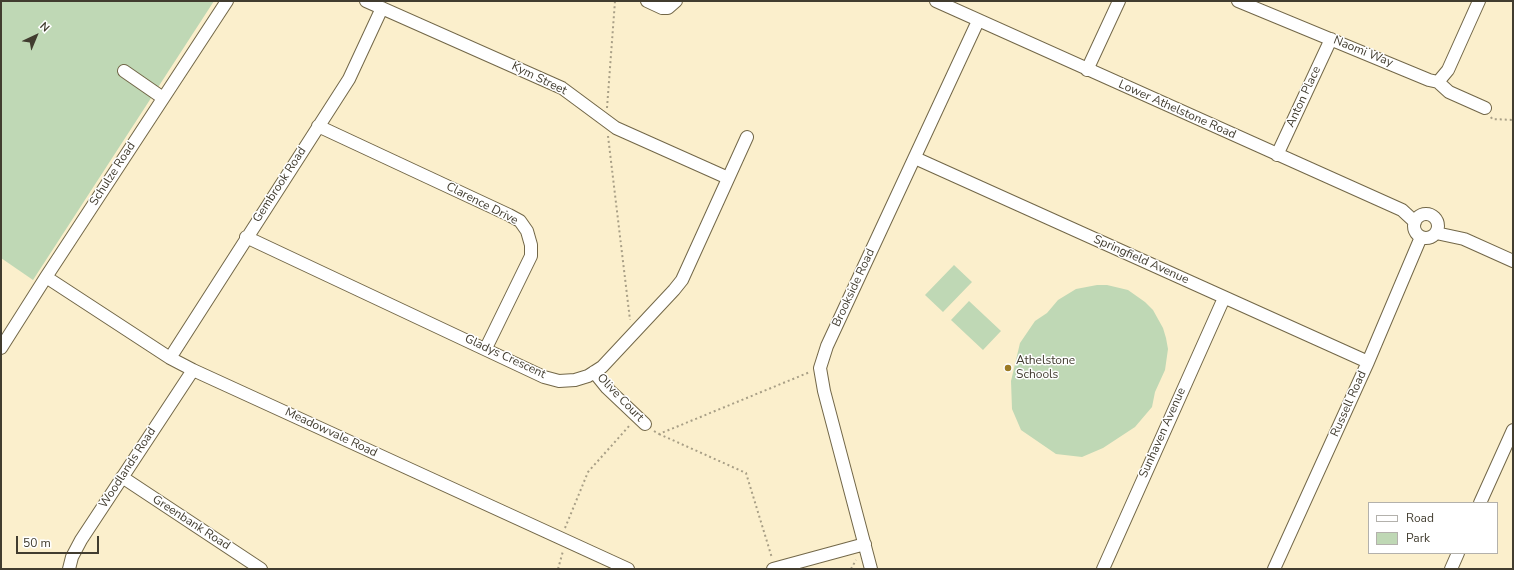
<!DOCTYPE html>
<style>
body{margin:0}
#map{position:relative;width:1514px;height:570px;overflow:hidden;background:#fbefcc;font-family:"Nunito Sans",sans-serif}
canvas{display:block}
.frame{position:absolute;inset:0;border:2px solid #413c2f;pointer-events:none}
.legend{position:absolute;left:1368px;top:502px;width:130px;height:52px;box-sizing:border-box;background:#fff;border:1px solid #b3b1ac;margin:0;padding:5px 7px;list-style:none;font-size:12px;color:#413c2f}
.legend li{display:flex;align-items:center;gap:8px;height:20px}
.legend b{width:20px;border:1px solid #b3b1ac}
.north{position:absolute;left:16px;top:16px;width:40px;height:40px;-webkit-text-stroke:3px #fff;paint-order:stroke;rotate:44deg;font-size:11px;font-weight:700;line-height:16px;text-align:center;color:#413c2f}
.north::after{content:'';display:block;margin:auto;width:14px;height:18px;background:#413c2f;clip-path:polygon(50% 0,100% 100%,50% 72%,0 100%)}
.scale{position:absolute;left:16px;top:536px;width:83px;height:18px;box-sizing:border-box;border:2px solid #413c2f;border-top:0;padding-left:5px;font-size:12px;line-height:14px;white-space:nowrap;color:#413c2f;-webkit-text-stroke:3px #fff;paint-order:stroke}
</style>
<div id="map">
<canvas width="1514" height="570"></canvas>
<div class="frame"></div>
<ul class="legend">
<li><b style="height:5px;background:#fff"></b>Road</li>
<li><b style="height:11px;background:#bfd8b5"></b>Park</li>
</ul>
<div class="north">N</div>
<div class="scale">50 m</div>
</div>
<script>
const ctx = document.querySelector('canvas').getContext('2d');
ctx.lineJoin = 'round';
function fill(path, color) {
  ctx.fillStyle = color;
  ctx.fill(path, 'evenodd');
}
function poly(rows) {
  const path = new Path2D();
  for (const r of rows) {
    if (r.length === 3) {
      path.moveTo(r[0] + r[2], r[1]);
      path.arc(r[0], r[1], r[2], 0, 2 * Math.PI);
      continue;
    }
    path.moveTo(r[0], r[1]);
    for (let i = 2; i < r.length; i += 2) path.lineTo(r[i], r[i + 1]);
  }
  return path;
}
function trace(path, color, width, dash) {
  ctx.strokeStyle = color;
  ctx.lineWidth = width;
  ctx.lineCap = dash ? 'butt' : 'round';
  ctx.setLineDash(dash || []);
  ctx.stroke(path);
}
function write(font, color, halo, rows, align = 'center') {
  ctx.font = font + ' "Nunito Sans",sans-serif';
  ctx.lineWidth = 3;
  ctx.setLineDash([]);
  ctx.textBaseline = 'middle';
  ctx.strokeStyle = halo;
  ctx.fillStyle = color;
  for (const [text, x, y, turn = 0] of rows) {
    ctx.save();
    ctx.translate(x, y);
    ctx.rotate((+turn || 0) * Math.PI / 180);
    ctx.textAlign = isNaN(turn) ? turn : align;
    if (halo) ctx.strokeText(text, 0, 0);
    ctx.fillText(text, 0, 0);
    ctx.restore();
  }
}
fill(poly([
 [1,1,214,1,33,280,1,258],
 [954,265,972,282,943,312,925,295],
 [1097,285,1107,285,1128,290,1145,302,1153,310,1163,328,1166,338,1168,349,1165,370,1155,392,1152,407,1135,427,1103,448,1082,457,1056,454,1021,430,1012,409,1011,381,1020,343,1035,321,1047,313,1058,300,1076,289],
 [969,301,1001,331,983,350,951,320]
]), '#bfd8b5');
const minor = poly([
 [366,1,562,88,616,128,728,178],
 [647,1,662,8,668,8,676,1],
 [936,1,1402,210,1415,222],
 [1238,1,1429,80,1438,82,1449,92,1485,108],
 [1087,70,1119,1],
 [124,71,163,98],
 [1438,82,1448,70,1479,1],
 [318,126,509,215,520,221,527,231,531,245,531,256,486,348],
 [1277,155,1331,39],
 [915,158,1368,362],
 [1426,226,12],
 [1436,233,1464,239,1513,261],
 [246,237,544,377,559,381,575,380,588,376,602,367,674,290,682,280,747,137],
 [46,277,170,358,193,370,628,569],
 [1,348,46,277,227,1],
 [170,358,349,79,382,8],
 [594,372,607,388,645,424],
 [122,477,261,569],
 [1480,503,1513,430],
 [69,569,72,557,81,540,193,370],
 [773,569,865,544],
 [871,569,824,391,820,368,827,346,978,21],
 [1103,569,1224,298],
 [1274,569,1368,362,1421,237],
 [1451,569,1458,553]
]);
trace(minor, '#726748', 14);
trace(poly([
 [607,108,615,1],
 [1491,117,1492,119,1513,120],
 [608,136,630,320],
 [654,431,659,434,810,372],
 [659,434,746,473,772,558],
 [565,528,588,472,630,425],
 [558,569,563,551],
 [851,569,856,560]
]), '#a89f86', 2, [2, 3]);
trace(minor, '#fff', 12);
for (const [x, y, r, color] of [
 [1008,368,4,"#9b7a24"]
]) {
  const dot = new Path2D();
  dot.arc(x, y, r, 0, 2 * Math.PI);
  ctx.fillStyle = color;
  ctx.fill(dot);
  trace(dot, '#fff', 1.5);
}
write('12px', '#413c2f', '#fff', [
 ["Naomi Way",1363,52,22],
 ["Kym Street",539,79,26],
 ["Anton Place",1304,97,-65],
 ["Lower Athelstone Road",1177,110,24],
 ["Schulze Road",113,174,-57],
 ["Gembrook Road",280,185,-57],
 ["Clarence Drive",482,204,27],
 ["Springfield Avenue",1141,260,24],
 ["Brookside Road",854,288,-65],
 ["Gladys Crescent",505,357,25],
 ["Olive Court",620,398,46],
 ["Russell Road",1349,404,-66],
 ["Meadowvale Road",331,433,25],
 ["Sunhaven Avenue",1163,433,-66],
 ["Woodlands Road",128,468,-57],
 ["Greenbank Road",191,523,33]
]);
write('12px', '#413c2f', '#fff', [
 ["Athelstone",1016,361],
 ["Schools",1016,375]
], 'left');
</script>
